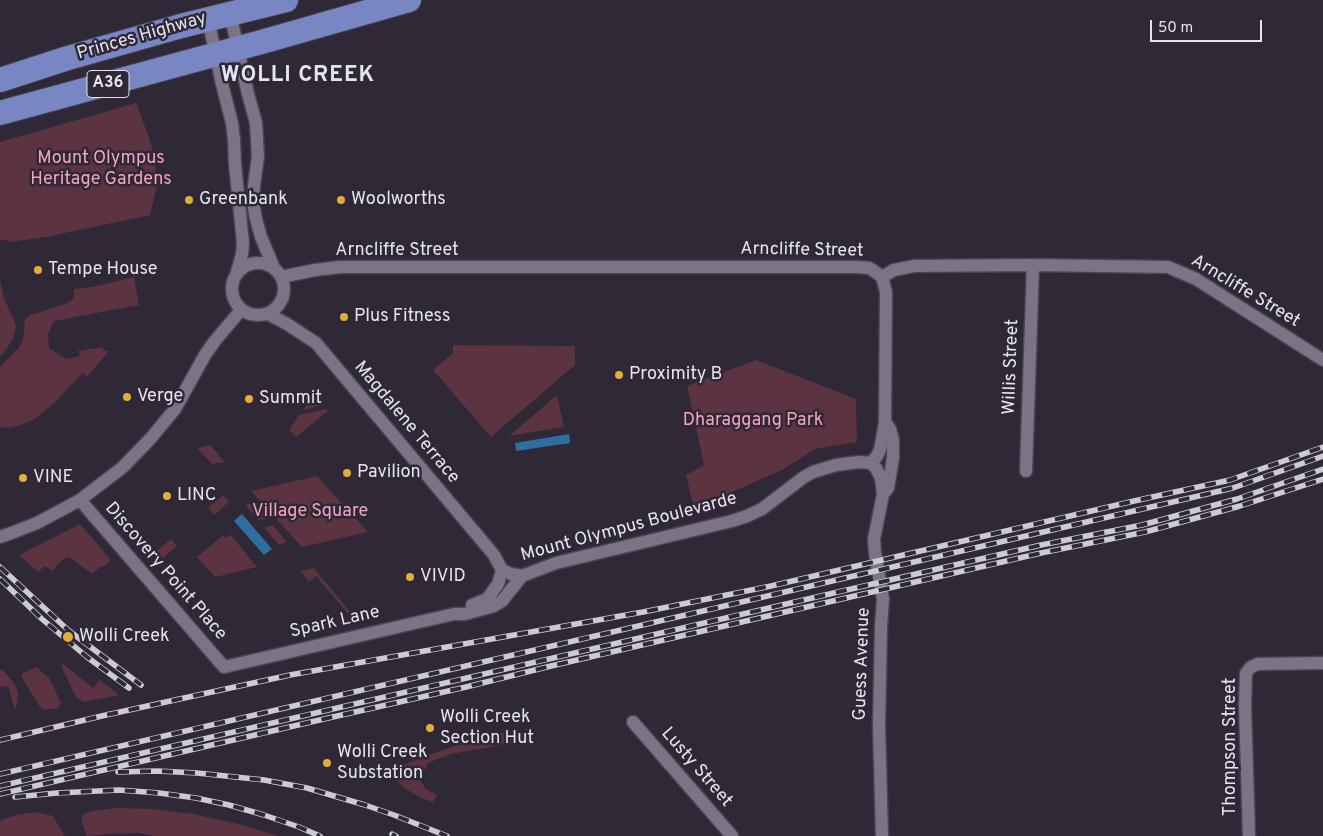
<!DOCTYPE html>
<style>
body{margin:0}
#map{position:relative;width:1323px;height:836px;overflow:hidden;background:#2e2837;font-family:Overpass,sans-serif}
canvas{display:block}
.scale{position:absolute;left:1150px;top:20px;width:112px;height:22px;box-sizing:border-box;border:2px solid #e7e4ed;border-top:0;padding-left:6px;font-size:15px;line-height:18px;white-space:nowrap;color:#e7e4ed;-webkit-text-stroke:4px #2e2837;paint-order:stroke}
</style>
<div id="map">
<canvas width="1323" height="836"></canvas>
<div class="scale">50 m</div>
</div>
<script>
const ctx = document.querySelector('canvas').getContext('2d');
ctx.lineJoin = 'round';
function fill(path, color) {
  ctx.fillStyle = color;
  ctx.fill(path, 'evenodd');
}
function poly(rows) {
  const path = new Path2D();
  for (const r of rows) {
    if (r.length === 3) {
      path.moveTo(r[0] + r[2], r[1]);
      path.arc(r[0], r[1], r[2], 0, 2 * Math.PI);
      continue;
    }
    path.moveTo(r[0], r[1]);
    for (let i = 2; i < r.length; i += 2) path.lineTo(r[i], r[i + 1]);
  }
  return path;
}
function trace(path, color, width, dash) {
  ctx.strokeStyle = color;
  ctx.lineWidth = width;
  ctx.lineCap = dash ? 'butt' : 'round';
  ctx.setLineDash(dash || []);
  ctx.stroke(path);
}
function write(font, color, halo, rows, align = 'center') {
  ctx.font = font + ' Overpass,sans-serif';
  ctx.lineWidth = 5;
  ctx.setLineDash([]);
  ctx.textBaseline = 'middle';
  ctx.strokeStyle = halo;
  ctx.fillStyle = color;
  for (const [text, x, y, turn = 0] of rows) {
    ctx.save();
    ctx.translate(x, y);
    ctx.rotate((+turn || 0) * Math.PI / 180);
    ctx.textAlign = isNaN(turn) ? turn : align;
    if (halo) ctx.strokeText(text, 0, 0);
    ctx.fillText(text, 0, 0);
    ctx.restore();
  }
}
fill(poly([
 [136,103,149,137,155,160,157,185,150,215,46,237,11,242,0,239,0,142],
 [134,277,139,305,54,321,48,334,49,348,66,359,80,356,78,351,103,347,103,351,109,351,87,377,83,373,54,403,35,419,21,425,8,428,0,427,0,367,19,348,23,339,25,319,31,315,68,303,74,298,74,289,92,287],
 [0,279,4,299,12,315,15,322,16,327,13,339,5,351,0,356],
 [453,345,575,346,575,365,491,437,433,370,453,353],
 [756,360,856,399,857,442,815,449,784,469,694,509,686,475,704,465,687,386],
 [314,394,323,405,303,410],
 [557,395,564,427,509,436],
 [326,409,328,411,296,437,289,430,299,415],
 [210,445,225,462,212,464,197,448],
 [317,476,368,532,302,547,251,491],
 [223,495,229,502,214,515,208,508],
 [254,503,267,519,258,520,245,505],
 [80,524,111,560,103,567,101,566,92,574,69,557,63,559,52,571,45,566,38,572,19,555],
 [273,525,287,542,279,545,264,528],
 [223,535,226,538,231,535,257,567,215,577,197,557],
 [171,539,177,546,161,559,155,552],
 [314,568,319,575,359,622,356,623,316,576,309,582,300,571],
 [63,664,93,688,100,680,119,695,83,702,76,697,61,666],
 [36,667,49,678,61,703,58,708,45,710,40,707,22,678,22,674],
 [2,669,15,684,18,693,17,703,15,710,8,686,0,687,0,671],
 [510,731,513,743,451,754,428,763,420,780,426,789,437,795,433,802,419,797,403,787,387,771,448,748],
 [117,808,153,809,193,814,243,825,278,836,155,836,138,833,106,834,87,836,82,823,82,815,92,811],
 [36,812,53,816,65,836,0,836,0,822,2,820,16,815]
]), '#5b3341');
fill(poly([
 [569,434,570,443,516,451,515,443],
 [242,514,272,549,264,555,234,521]
]), '#2f6f9f');
const street = poly([
 [230,13,248,94,256,123,258,156,254,186,253,202,256,219,261,237,274,268],
 [208,19,222,84,232,123,234,140,235,164,243,243,242,254,237,272],
 [258,289,26],
 [281,277,315,270,340,267,857,267,869,268,874,271,882,277,886,292,885,422,880,450,877,456,871,463],
 [882,277,894,270,914,266,1033,265,1168,267,1196,279,1323,360],
 [268,314,287,324,316,343,494,555,502,570],
 [871,463,876,468,881,478,883,494,874,539,875,553,883,599,881,627,879,726,882,836],
 [1026,471,1033,265],
 [883,494,888,488,893,458,893,440,890,429,886,423],
 [80,500,224,667,454,614,465,614,494,606,502,601,522,576],
 [0,537,14,532,37,523,80,500,123,467,151,438,175,409,205,355,214,342,241,310],
 [502,570,511,574,522,576,556,563,732,521,747,516,762,509,804,477,813,472,836,465,859,462,871,463],
 [472,605,487,599,491,594,498,584,502,570],
 [633,722,732,836],
 [1249,836,1245,706,1246,673,1251,667,1258,664,1323,663]
]);
const highway = poly([
 [0,80,68,58,181,26,286,0],
 [0,113,265,41,409,0]
]);
trace(street, '#484450', 15);
trace(highway, '#484450', 26);
trace(street, '#7a7485', 12);
trace(highway, '#7887c4', 24);
const rail = poly([
 [0,567,68,630,141,685],
 [0,579,42,619,87,657,129,688],
 [0,740,106,715,290,675,643,612,771,586,1134,501,1230,480,1323,447],
 [118,772,157,771,197,773,264,780,307,788,365,805,394,815,447,836],
 [0,774,1233,488,1323,456],
 [0,786,1041,545,1142,525,1237,499,1323,469],
 [0,794,324,719,466,687,551,666,1041,553,1145,532,1240,506,1323,479],
 [15,797,57,793,119,790,159,793,196,798,229,805,264,815,299,827,320,836],
 [392,834,396,836]
]);
trace(rail, '#cecad4', 5.5);
trace(rail, '#2e2837', 4, [11]);
for (const [x, y, r, color] of [
 [189,200,5,"#e3ae35"],
 [341,200,5,"#e3ae35"],
 [38,270,5,"#e3ae35"],
 [344,317,5,"#e3ae35"],
 [619,375,5,"#e3ae35"],
 [127,397,5,"#e3ae35"],
 [249,399,5,"#e3ae35"],
 [347,473,5,"#e3ae35"],
 [23,478,5,"#e3ae35"],
 [167,496,5,"#e3ae35"],
 [410,577,5,"#e3ae35"],
 [68,637,6,"#e3ae35"],
 [430,728,5,"#e3ae35"],
 [327,763,5,"#e3ae35"]
]) {
  const dot = new Path2D();
  dot.arc(x, y, r, 0, 2 * Math.PI);
  ctx.fillStyle = color;
  ctx.fill(dot);
  trace(dot, '#2e2837', 2);
}
for (const [x, y, w] of [
 [108,84,42]
]) {
  const box = new Path2D();
  box.roundRect(x - w / 2, y - 13.5, w, 27, 4);
  ctx.fillStyle = '#2e2837';
  ctx.fill(box);
  trace(box, '#e7e4ed', 1);
}
write('bold 16px', '#e7e4ed', null, [
 ["A36",108,84]
]);
write('18px', '#e7e4ed', '#2e2837', [
 ["Princes Highway",142,37,-16],
 ["Arncliffe Street",397,251],
 ["Arncliffe Street",802,251,1],
 ["Arncliffe Street",1245,292,31],
 ["Willis Street",1012,367,-88],
 ["Magdalene Terrace",406,423,50],
 ["Mount Olympus Boulevarde",629,528,-15],
 ["Discovery Point Place",165,572,49],
 ["Spark Lane",335,623,-13],
 ["Guess Avenue",863,664,-88],
 ["Thompson Street",1231,747,-90],
 ["Lusty Street",696,768,49]
]);
write('18px', '#f7a3bf', '#2e2837', [
 ["Mount Olympus",101,159],
 ["Heritage Gardens",101,180],
 ["Dharaggang Park",753,421],
 ["Village Square",310,512]
]);
write('18px', '#e7e4ed', '#2e2837', [
 ["Greenbank",199,200],
 ["Woolworths",351,200],
 ["Tempe House",48,270],
 ["Plus Fitness",354,317],
 ["Proximity B",629,375],
 ["Verge",137,397],
 ["Summit",259,399],
 ["Pavilion",357,473],
 ["VINE",33,478],
 ["LINC",177,496],
 ["VIVID",420,577],
 ["Wolli Creek",79,637],
 ["Wolli Creek",440,718],
 ["Section Hut",440,739],
 ["Wolli Creek",337,753],
 ["Substation",337,774]
], 'left');
ctx.letterSpacing = '1px';
write('bold 22px', '#e7e4ed', '#2e2837', [
 ["WOLLI CREEK",298,77]
]);
ctx.letterSpacing = '0px';
</script>
